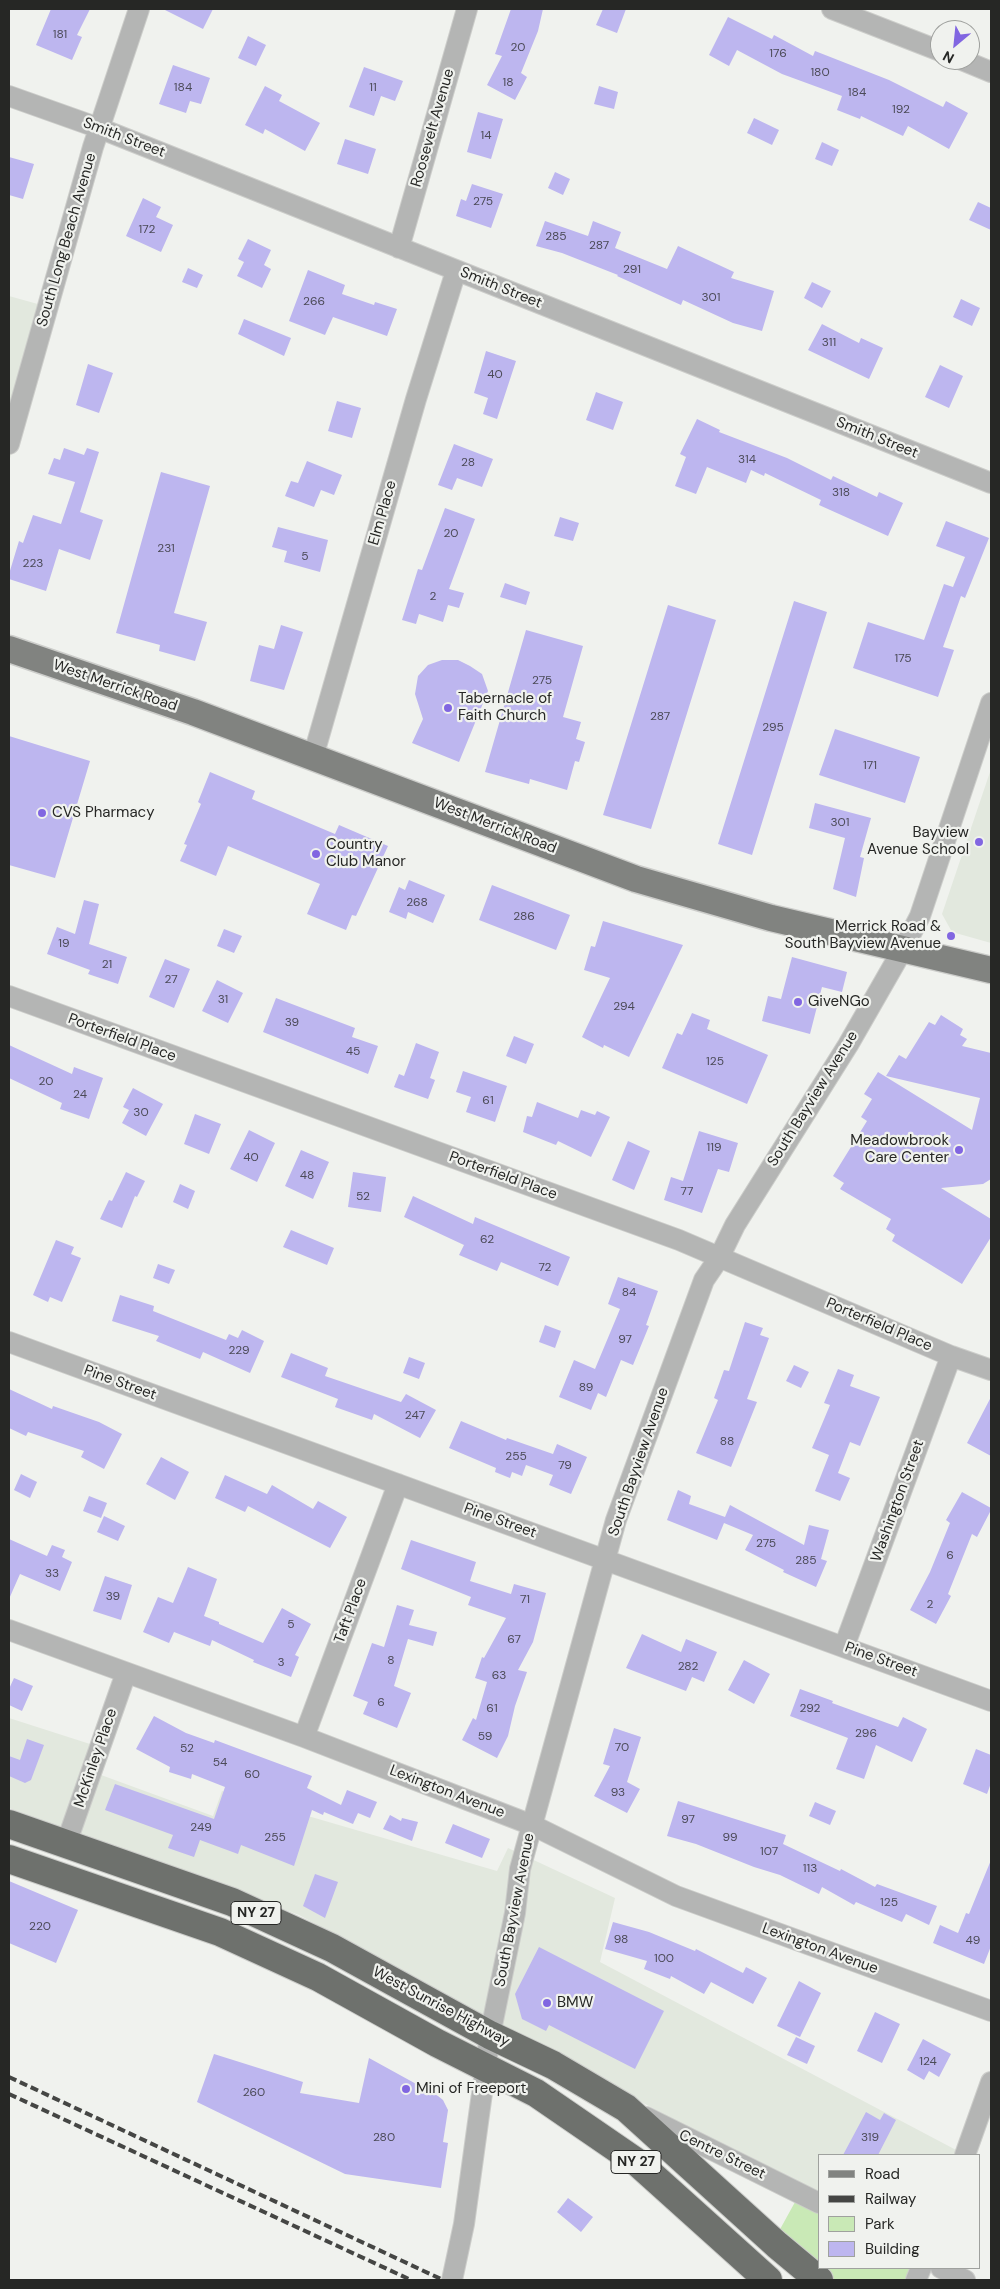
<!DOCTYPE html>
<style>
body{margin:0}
#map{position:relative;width:1000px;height:2289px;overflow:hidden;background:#f0f2ee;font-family:"DM Sans",sans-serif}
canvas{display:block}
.frame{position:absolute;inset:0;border:10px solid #262725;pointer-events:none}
.legend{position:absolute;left:818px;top:2154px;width:162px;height:115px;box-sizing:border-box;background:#f0f2ee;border:1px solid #9fa19e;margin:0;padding:6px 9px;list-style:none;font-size:15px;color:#262725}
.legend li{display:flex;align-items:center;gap:10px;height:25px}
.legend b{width:25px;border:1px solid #9fa19e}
.north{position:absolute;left:930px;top:20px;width:50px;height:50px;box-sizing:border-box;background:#f0f2ee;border:1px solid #9fa19e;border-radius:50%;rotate:208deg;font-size:14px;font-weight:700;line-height:20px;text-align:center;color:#262725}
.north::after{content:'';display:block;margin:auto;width:18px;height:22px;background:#8166e1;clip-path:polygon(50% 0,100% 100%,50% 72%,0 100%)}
</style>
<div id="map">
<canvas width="1000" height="2289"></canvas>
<div class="frame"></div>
<ul class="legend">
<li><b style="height:6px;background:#818380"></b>Road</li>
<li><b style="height:6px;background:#454644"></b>Railway</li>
<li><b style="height:14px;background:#c9e9b6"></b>Park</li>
<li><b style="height:14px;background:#bdb6ef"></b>Building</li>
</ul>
<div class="north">N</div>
</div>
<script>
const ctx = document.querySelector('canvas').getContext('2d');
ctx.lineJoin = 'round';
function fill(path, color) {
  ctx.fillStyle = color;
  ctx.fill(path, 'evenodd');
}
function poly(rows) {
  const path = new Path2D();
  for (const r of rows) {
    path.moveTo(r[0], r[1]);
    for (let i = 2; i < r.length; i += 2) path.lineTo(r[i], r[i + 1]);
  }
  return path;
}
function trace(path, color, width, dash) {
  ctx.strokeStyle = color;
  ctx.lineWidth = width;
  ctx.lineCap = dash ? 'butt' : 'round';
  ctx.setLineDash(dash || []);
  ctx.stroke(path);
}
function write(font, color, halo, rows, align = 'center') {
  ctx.font = font + ' "DM Sans",sans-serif';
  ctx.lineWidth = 4.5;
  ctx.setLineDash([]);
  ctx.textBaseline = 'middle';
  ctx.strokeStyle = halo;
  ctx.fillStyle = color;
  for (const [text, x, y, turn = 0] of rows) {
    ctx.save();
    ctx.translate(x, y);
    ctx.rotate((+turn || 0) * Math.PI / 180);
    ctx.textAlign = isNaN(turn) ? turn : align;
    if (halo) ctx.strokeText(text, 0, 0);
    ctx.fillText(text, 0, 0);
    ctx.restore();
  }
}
fill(poly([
 [9,296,52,308,9,462],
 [991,769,991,943,952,932,942,914],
 [9,1718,90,1744,82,1768,213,1816,222,1791,497,1871,508,1848,615,1898,600,1962,958,2151,956,2155,819,2155,819,2199,299,1915,9,1808]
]), '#e2e8de');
fill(poly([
 [800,2193,819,2202,819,2268,919,2268,915,2280,821,2280,773,2242]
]), '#c9e9b6');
fill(poly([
 [51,9,90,9,77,35,82,37,72,60,36,45],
 [163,9,213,9,203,29],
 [511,9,543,9,538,31,521,73,527,77,515,100,487,85,502,56,495,54],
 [603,9,626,9,617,33,596,25],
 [728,17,772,39,774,35,813,56,815,51,889,80,943,107,946,101,968,113,949,149,908,126,903,136,861,116,860,119,837,110,842,96,782,74,737,50,729,66,709,55],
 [248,36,266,45,256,66,238,58],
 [173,65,210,78,201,104,190,101,186,113,159,104],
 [364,67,403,81,395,101,381,96,374,116,349,107],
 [265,86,282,95,279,101,320,123,305,151,265,129,263,134,245,125],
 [599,86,618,92,614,109,594,104],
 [478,112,503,119,491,159,467,152],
 [754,118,779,130,772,145,747,133],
 [345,139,376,149,368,174,337,164],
 [822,142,839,150,832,166,815,159],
 [9,157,34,164,23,199,9,195],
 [555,172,570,179,563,195,548,188],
 [472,184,503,194,491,228,456,216,461,199,466,201],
 [143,198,161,207,156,217,173,225,161,252,126,236],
 [978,202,991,208,991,230,969,220],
 [545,221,588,236,593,221,621,232,615,248,667,269,678,246,734,272,731,278,774,291,762,331,733,323,683,300,681,305,617,276,618,275,562,253,536,246],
 [248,239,271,250,264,265,271,269,262,288,237,276,244,262,238,259],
 [188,268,203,275,197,288,182,282],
 [308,270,345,285,342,294,374,305,375,302,397,309,387,336,333,317,325,335,289,321],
 [812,282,831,291,822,308,804,298],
 [961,299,980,308,972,326,953,317],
 [244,319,291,338,284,356,238,334],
 [822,324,859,343,861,338,883,348,869,379,808,350],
 [486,351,516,361,497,419,483,414,488,398,474,393],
 [88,364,113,373,99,413,76,405],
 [940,365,963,376,949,408,925,397],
 [596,392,623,402,613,430,586,420],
 [337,401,361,408,352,438,328,431],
 [697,419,720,430,719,432,787,458,831,480,833,476,877,497,879,492,903,503,888,536,819,505,821,500,765,473,764,476,751,470,746,483,707,467,696,494,675,486,686,457,680,454],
 [454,444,493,459,482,487,457,478,452,490,438,485],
 [64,448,84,455,87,448,99,452,80,512,103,520,90,560,59,549,46,591,9,579,9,574,19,541,23,543,33,515,61,524,75,482,48,474,54,458,60,460],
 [307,461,342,475,334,495,321,490,314,507,285,496,291,481,298,483],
 [161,472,210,486,174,613,207,622,195,661,159,651,160,645,116,633],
 [445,508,475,519,449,589,464,593,459,608,448,605,443,622,419,614,416,624,402,620,418,569,422,570],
 [560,517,579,523,573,541,554,536],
 [946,521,989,538,965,598,961,596,943,647,954,650,938,697,853,668,868,622,924,640,944,584,953,587,965,557,936,546],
 [278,527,328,540,320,572,284,562,287,551,272,547],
 [505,583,530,592,526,605,500,597],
 [794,601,827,612,752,855,718,844],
 [668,605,716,620,651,829,603,815],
 [281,625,303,632,284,690,250,681,259,645,274,649],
 [526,630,583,646,563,717,581,722,576,739,585,742,579,762,575,761,567,790,530,779,529,784,485,772],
 [442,660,458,660,470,666,482,674,488,691,459,762,412,743,423,719,415,694,418,676,428,665],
 [835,729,920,757,905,803,819,775],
 [9,736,90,761,55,878,9,865],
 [210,772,255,791,252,799,335,834,339,825,388,846,356,916,352,915,346,930,307,914,320,884,228,846,216,876,180,861,187,845,184,844,201,804,198,802],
 [815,803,871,818,860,857,864,858,856,897,833,889,845,838,809,828],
 [409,880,445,895,433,923,408,912,406,919,389,912,399,887,405,890],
 [492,885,570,915,556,950,479,920],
 [84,900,99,904,89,944,127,957,118,984,88,974,90,970,47,954,57,927,75,934],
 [603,921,683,945,629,1057,604,1045,603,1048,582,1037,610,978,584,970,591,946,595,947],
 [224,929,242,936,234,953,217,946],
 [792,957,847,972,842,992,822,987,810,1034,762,1021,768,996,781,999],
 [165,959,190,969,174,1008,149,997],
 [217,980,243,993,228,1023,202,1011],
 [276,998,355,1028,352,1037,378,1046,368,1074,263,1032],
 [692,1013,710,1020,707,1029,768,1055,747,1104,662,1068,677,1033,682,1035],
 [941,1015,963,1029,960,1035,967,1039,962,1046,991,1053,991,1179,983,1184,941,1188,991,1219,991,1237,962,1284,892,1241,895,1235,886,1229,891,1219,840,1189,844,1183,833,1176,867,1121,861,1117,872,1099,864,1094,878,1072,972,1130,980,1098,886,1076,899,1055,906,1059,929,1022,935,1025],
 [514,1036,534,1044,526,1064,506,1056],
 [416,1043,439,1052,430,1078,435,1080,428,1099,394,1087,399,1074,404,1076],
 [9,1045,72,1074,74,1067,103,1078,89,1119,60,1109,62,1103,9,1078],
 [463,1071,507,1086,495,1122,466,1112,471,1097,456,1092],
 [133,1088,163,1104,146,1136,122,1123,129,1110,123,1107],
 [537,1102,578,1118,581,1110,595,1115,597,1111,610,1117,591,1157,558,1141,556,1145,523,1132,527,1116,532,1117],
 [195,1114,221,1124,209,1154,184,1144],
 [249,1130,275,1143,257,1182,230,1169],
 [699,1131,738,1143,729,1172,718,1169,702,1213,664,1200,671,1177,683,1181],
 [628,1141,650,1151,634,1190,612,1180],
 [301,1150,329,1162,313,1199,285,1186],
 [126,1172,145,1181,137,1197,135,1196,122,1228,100,1219,109,1200,112,1201],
 [353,1172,386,1177,381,1212,348,1207],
 [180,1184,195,1191,188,1209,173,1202],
 [413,1196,473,1224,475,1217,570,1257,558,1286,501,1262,497,1271,459,1255,464,1245,404,1217],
 [291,1230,334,1248,327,1265,283,1247],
 [56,1240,74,1247,71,1254,81,1258,62,1302,50,1297,48,1302,33,1295],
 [158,1264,175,1270,169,1284,153,1278],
 [618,1277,658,1291,646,1325,649,1326,633,1365,621,1360,606,1397,598,1393,591,1410,559,1397,574,1360,595,1369,620,1309,608,1304],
 [120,1295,154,1306,153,1311,226,1340,229,1334,238,1338,242,1330,264,1341,250,1373,203,1352,200,1359,156,1341,159,1336,112,1321],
 [745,1322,763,1328,760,1335,769,1338,747,1399,757,1402,731,1467,696,1453,718,1400,714,1398,724,1370,729,1371],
 [545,1325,561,1331,555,1348,539,1342],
 [291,1353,328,1368,325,1376,401,1402,406,1394,436,1410,420,1438,374,1414,372,1420,335,1407,338,1399,281,1377],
 [409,1357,425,1363,419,1379,403,1373],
 [794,1365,809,1372,801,1388,786,1381],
 [838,1369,854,1375,850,1386,880,1397,860,1446,850,1442,838,1473,850,1478,840,1501,815,1491,829,1455,812,1448,830,1405,824,1403],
 [9,1389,52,1409,53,1406,99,1422,122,1434,104,1469,81,1457,84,1451,28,1432,26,1436,9,1428],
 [991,1397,991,1456,967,1443],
 [461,1421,506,1440,507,1438,553,1454,557,1444,587,1457,571,1494,549,1485,553,1475,526,1465,522,1476,512,1472,510,1478,495,1472,496,1468,449,1448],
 [161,1457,189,1472,175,1500,146,1484],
 [21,1474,37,1482,30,1498,14,1490],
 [225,1475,267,1494,272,1485,313,1509,318,1501,347,1517,330,1548,248,1506,245,1512,215,1498],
 [678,1490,691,1496,689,1504,725,1517,730,1505,804,1545,809,1525,829,1530,821,1559,827,1561,816,1587,783,1572,784,1570,745,1550,753,1535,724,1523,717,1540,667,1520],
 [962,1492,991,1508,991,1510,977,1537,972,1534,948,1594,951,1596,936,1624,910,1610,930,1572,950,1523,946,1520],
 [89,1496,107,1503,101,1518,83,1511],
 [104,1516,125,1526,118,1541,97,1532],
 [9,1539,47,1556,52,1545,65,1550,62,1557,72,1562,60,1591,20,1574,9,1599],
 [411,1540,476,1562,470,1581,511,1594,514,1584,546,1593,533,1642,518,1670,527,1672,515,1706,508,1736,497,1758,462,1740,473,1718,476,1720,487,1682,475,1678,482,1657,484,1658,506,1618,468,1605,471,1597,401,1569],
 [188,1567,217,1579,204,1616,219,1622,219,1624,263,1643,282,1608,311,1624,295,1655,299,1657,291,1677,253,1662,254,1660,212,1640,210,1646,174,1632,169,1643,143,1632,158,1597,173,1603],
 [105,1576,132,1585,121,1620,93,1611],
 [397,1605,414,1610,409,1625,437,1632,433,1646,408,1639,394,1686,411,1693,397,1728,363,1714,368,1702,353,1696,372,1643,384,1647],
 [642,1634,681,1652,686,1639,717,1652,704,1682,692,1677,686,1691,626,1668],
 [744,1660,770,1674,754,1704,728,1690],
 [14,1678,33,1686,22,1711,9,1705,9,1689],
 [800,1689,833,1701,832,1703,898,1727,903,1717,927,1729,912,1762,876,1745,864,1779,836,1769,848,1738,790,1716],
 [154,1716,186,1733,214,1743,215,1740,312,1776,307,1788,341,1805,347,1790,377,1802,370,1818,358,1813,353,1824,324,1812,323,1815,312,1810,294,1866,241,1845,238,1854,200,1840,194,1857,168,1848,173,1835,105,1810,115,1784,214,1819,225,1787,192,1774,191,1779,169,1772,170,1767,136,1749],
 [614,1728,641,1737,627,1782,640,1789,627,1813,594,1796,610,1766,603,1764],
 [27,1739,44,1745,31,1780,25,1783,9,1776,9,1756,20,1760],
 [976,1749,991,1755,991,1783,987,1794,963,1784],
 [678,1801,786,1835,783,1844,840,1871,841,1869,875,1887,877,1884,937,1906,929,1925,906,1914,902,1922,856,1902,854,1905,822,1887,819,1894,780,1875,754,1867,696,1844,667,1836],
 [815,1802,836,1811,830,1825,809,1816],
 [390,1815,401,1821,402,1818,418,1822,412,1841,383,1829],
 [453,1824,490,1839,482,1858,445,1843],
 [991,1860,991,1946,984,1964,933,1943,940,1925,958,1933,966,1913,969,1914],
 [315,1874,338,1882,325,1918,303,1906],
 [9,1881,78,1910,56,1963,9,1943],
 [613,1922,649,1932,695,1951,696,1949,743,1973,746,1967,767,1978,753,2004,711,1982,704,1994,671,1976,670,1979,644,1969,647,1961,605,1949],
 [539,1947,664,2011,635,2069,549,2025,546,2031,522,2019,515,1994],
 [799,1981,821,1993,800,2037,777,2026],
 [875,2012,900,2024,882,2063,857,2051],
 [796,2037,815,2046,807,2064,787,2055],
 [923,2039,951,2054,939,2077,929,2071,924,2080,907,2070],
 [214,2054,303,2082,300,2093,359,2103,369,2058,438,2096,443,2100,448,2110,443,2142,448,2143,441,2188,345,2174,197,2102],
 [866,2112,880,2120,884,2113,896,2120,878,2155,843,2155],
 [568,2198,593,2217,581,2232,557,2212]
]), '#bdb6ef');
const minor = poly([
 [832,9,940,51],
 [962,60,991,72],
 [9,96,99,128,991,483],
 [399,248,467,9],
 [9,444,93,147,139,9],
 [313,757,416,399,456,271],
 [9,996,679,1240,951,1356,991,1370],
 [9,1342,991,1701],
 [9,1630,304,1737,532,1825,676,1896,991,2011],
 [844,1647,951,1356],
 [304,1737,398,1484],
 [66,1844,126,1673],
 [646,2117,819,2203],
 [965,2155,991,2082],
 [941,2268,965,2280],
 [452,2280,464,2224,490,2035,515,1913,520,1869,616,1520,704,1280,719,1258,735,1225,848,1045,903,949,920,916,991,703],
 [916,2280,921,2268]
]);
const major = poly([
 [9,649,193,712,636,879,771,918,991,970]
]);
const highway = poly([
 [9,1824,232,1902,332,1948,490,2035,553,2065,626,2108,777,2245,819,2280],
 [9,1859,220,1932,318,1977,437,2043,536,2093,638,2163,768,2280]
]);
trace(minor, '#cccdca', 22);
trace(major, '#cccdca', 29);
trace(highway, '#cccdca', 30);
trace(minor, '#b4b5b4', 20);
trace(major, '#818380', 26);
trace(highway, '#6e716d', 28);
trace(poly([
 [9,2077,443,2280],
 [9,2094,411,2280]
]), '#454644', 4, [8, 4]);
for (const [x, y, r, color] of [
 [448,708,5,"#8166e1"],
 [42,813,5,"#8166e1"],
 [979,842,5,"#8166e1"],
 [316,854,5,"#8166e1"],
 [951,936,5,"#8166e1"],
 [798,1002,5,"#8166e1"],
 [959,1150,5,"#8166e1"],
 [547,2003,5,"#8166e1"],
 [406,2089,5,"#8166e1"]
]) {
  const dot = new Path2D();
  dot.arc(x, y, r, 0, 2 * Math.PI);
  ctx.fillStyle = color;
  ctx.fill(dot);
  trace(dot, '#f0f2ee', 2);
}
write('12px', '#4c4b58', null, [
 ["181",60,35],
 ["20",518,48],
 ["176",778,54],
 ["180",820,73],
 ["18",508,83],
 ["184",183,88],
 ["11",373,88],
 ["184",857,93],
 ["192",901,110],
 ["14",486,136],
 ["275",483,202],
 ["172",147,230],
 ["285",556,237],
 ["287",599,246],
 ["291",632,270],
 ["301",711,298],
 ["266",314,302],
 ["311",829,343],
 ["40",495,375],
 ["314",747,460],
 ["28",468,463],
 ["318",841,493],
 ["20",451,534],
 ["231",166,549],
 ["5",305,557],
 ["223",33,564],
 ["2",433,597],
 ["175",903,659],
 ["275",542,681],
 ["287",660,717],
 ["295",773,728],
 ["171",870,766],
 ["301",840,823],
 ["268",417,903],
 ["286",524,917],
 ["19",64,944],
 ["21",107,965],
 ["27",171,980],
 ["31",223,1000],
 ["294",624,1007],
 ["39",292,1023],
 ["45",353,1052],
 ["125",715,1062],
 ["20",46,1082],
 ["24",80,1095],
 ["61",488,1101],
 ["30",141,1113],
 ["119",714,1148],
 ["40",251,1158],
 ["48",307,1176],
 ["77",687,1192],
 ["52",363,1197],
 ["62",487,1240],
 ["72",545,1268],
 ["84",629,1293],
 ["97",625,1340],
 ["229",239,1351],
 ["89",586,1388],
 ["247",415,1416],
 ["88",727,1442],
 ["255",516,1457],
 ["79",565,1466],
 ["275",766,1544],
 ["6",950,1556],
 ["285",806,1561],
 ["33",52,1574],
 ["39",113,1597],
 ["71",525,1600],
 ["2",930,1605],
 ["5",291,1625],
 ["67",514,1640],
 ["8",391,1661],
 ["3",281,1663],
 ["282",688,1667],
 ["63",499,1676],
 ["6",381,1703],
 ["61",492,1709],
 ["292",810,1709],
 ["296",866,1734],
 ["59",485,1737],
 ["70",622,1748],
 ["52",187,1749],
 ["54",220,1763],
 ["60",252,1775],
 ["93",618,1793],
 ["97",688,1820],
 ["249",201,1828],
 ["255",275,1838],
 ["99",730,1838],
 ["107",769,1852],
 ["113",810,1869],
 ["125",889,1903],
 ["220",40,1927],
 ["98",621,1940],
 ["49",973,1941],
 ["100",664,1959],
 ["124",928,2062],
 ["260",254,2093],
 ["280",384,2138],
 ["319",870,2138]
]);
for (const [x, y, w] of [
 [256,1913,50],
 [636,2162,50]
]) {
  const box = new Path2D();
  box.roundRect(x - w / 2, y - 11.5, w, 23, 4);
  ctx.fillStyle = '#f0f2ee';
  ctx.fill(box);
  trace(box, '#262725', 1);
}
write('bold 14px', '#262725', null, [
 ["NY 27",256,1913],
 ["NY 27",636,2162]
]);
write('15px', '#262725', '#f0f2ee', [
 ["Roosevelt Avenue",433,128,-74],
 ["Smith Street",124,138,21],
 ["South Long Beach Avenue",67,240,-74],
 ["Smith Street",501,288,22],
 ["Smith Street",877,438,22],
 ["Elm Place",383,513,-74],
 ["West Merrick Road",115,686,19],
 ["West Merrick Road",495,826,21],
 ["Porterfield Place",122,1038,20],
 ["South Bayview Avenue",813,1099,-58],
 ["Porterfield Place",503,1176,20],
 ["Porterfield Place",879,1325,23],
 ["Pine Street",120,1383,20],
 ["South Bayview Avenue",639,1462,-71],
 ["Washington Street",898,1501,-70],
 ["Pine Street",500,1521,20],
 ["Taft Place",351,1611,-70],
 ["Pine Street",881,1660,20],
 ["McKinley Place",96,1758,-71],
 ["Lexington Avenue",447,1792,21],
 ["South Bayview Avenue",515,1910,-79],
 ["Lexington Avenue",820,1949,20],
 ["West Sunrise Highway",441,2007,28],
 ["Centre Street",722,2155,26]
]);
write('15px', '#262725', '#f0f2ee', [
 ["Tabernacle of",458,699],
 ["Faith Church",458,716],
 ["CVS Pharmacy",52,813],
 ["Bayview",969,833,"right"],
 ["Avenue School",969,850,"right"],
 ["Country",326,845],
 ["Club Manor",326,862],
 ["Merrick Road &",941,927,"right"],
 ["South Bayview Avenue",941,944,"right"],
 ["GiveNGo",808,1002],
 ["Meadowbrook",949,1141,"right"],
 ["Care Center",949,1158,"right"],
 ["BMW",557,2003],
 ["Mini of Freeport",416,2089]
], 'left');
</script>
